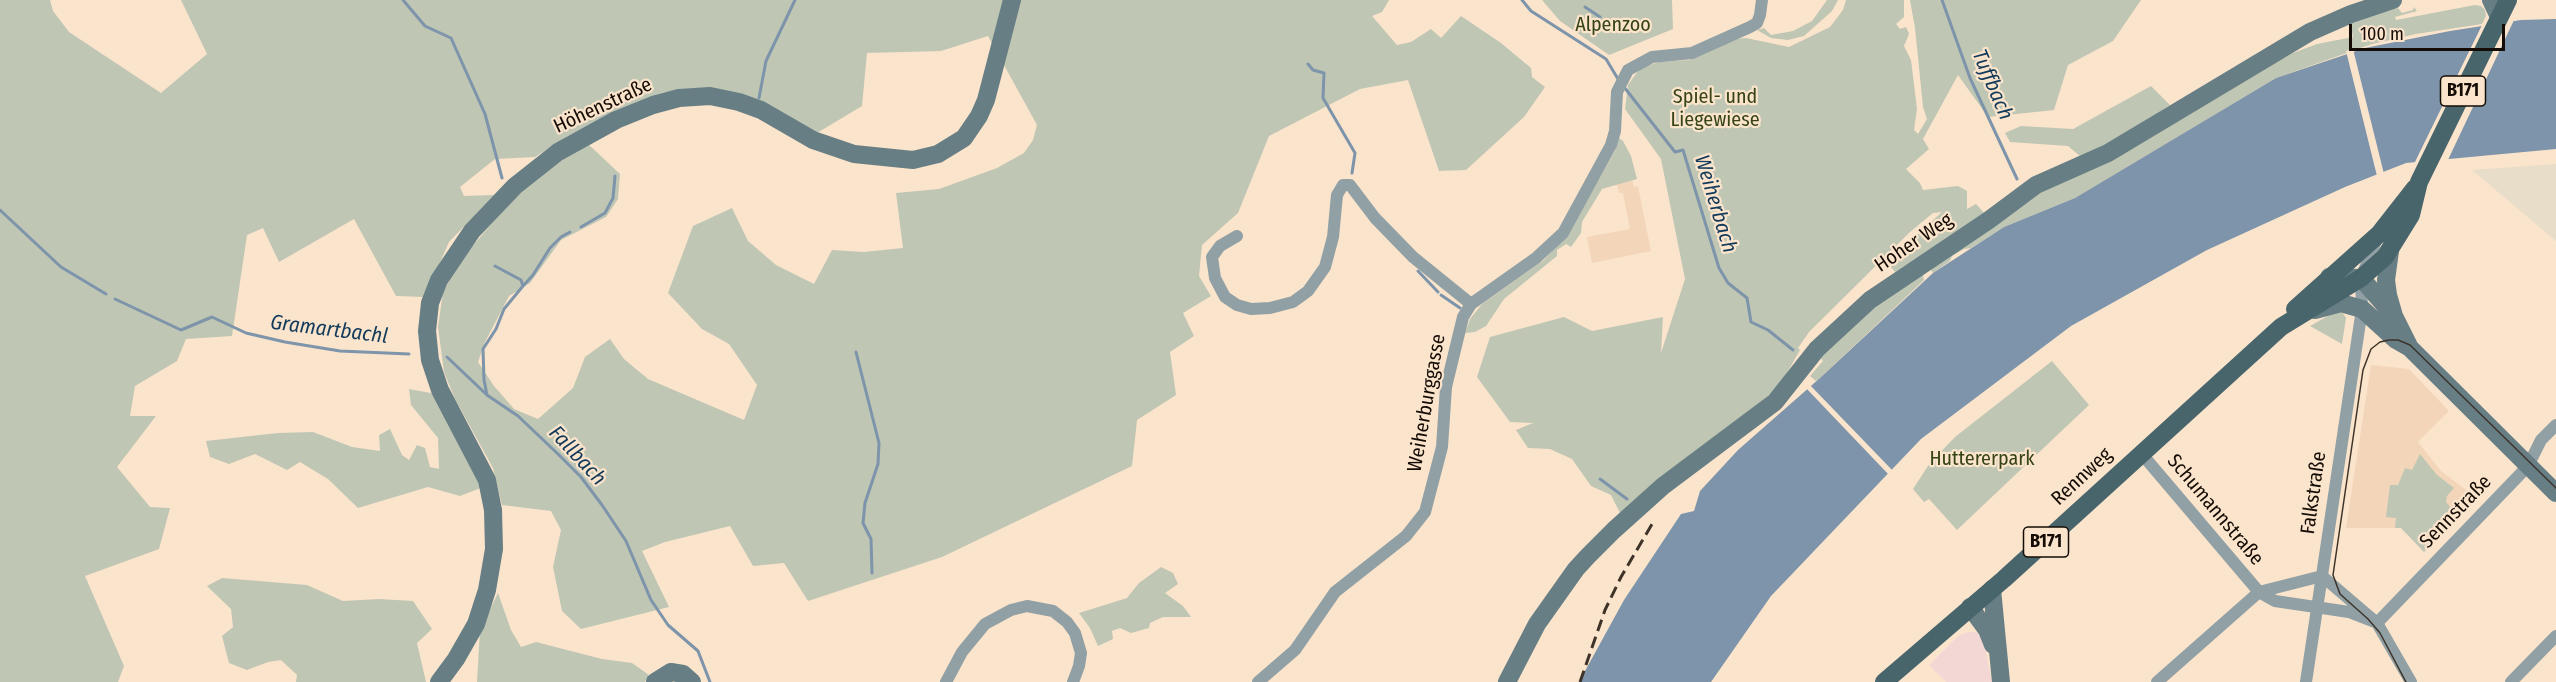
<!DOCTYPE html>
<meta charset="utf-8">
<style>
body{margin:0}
#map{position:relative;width:2556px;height:682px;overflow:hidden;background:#fbe4cc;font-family:"Fira Sans Condensed",sans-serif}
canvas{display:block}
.scale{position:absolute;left:2349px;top:24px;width:156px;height:27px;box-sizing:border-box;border:3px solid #140c05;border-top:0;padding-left:8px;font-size:18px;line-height:21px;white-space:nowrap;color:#140c05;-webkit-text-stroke:4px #fbe4cc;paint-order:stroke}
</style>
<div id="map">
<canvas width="2556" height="682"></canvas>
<div class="scale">100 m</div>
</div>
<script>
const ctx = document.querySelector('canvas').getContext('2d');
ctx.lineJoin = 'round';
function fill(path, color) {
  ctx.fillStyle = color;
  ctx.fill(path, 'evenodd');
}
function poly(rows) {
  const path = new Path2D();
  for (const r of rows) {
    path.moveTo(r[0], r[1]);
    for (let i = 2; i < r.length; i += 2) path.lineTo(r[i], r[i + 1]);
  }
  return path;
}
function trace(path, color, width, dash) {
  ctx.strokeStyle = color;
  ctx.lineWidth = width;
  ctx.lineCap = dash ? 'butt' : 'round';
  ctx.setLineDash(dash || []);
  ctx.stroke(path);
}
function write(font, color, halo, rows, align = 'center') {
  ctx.font = font + ' "Fira Sans Condensed",sans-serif';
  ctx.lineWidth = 4.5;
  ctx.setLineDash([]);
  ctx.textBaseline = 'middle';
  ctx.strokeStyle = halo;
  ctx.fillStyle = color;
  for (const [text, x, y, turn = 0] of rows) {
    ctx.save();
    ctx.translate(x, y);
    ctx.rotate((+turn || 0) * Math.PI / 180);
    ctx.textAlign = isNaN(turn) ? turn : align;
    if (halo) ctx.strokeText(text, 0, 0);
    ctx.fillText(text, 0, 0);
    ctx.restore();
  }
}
fill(poly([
 [1968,632,1976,632,1983,638,1992,682,1946,682,1929,665,1958,636]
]), '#f2d7d5');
fill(poly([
 [1632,178,1634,187,1638,186,1651,251,1592,263,1587,237,1630,229,1623,193,1619,193,1616,181],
 [2371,365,2409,369,2449,411,2418,442,2441,471,2477,498,2424,552,2401,528,2346,528]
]), '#f3d6b9');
fill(poly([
 [2556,164,2556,241,2472,170]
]), '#e7ddc8');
fill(poly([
 [0,0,50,0,53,11,69,32,161,93,207,54,181,0,1389,0,1382,12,1372,16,1397,45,1411,42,1431,29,1441,38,1461,16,1501,43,1531,68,1532,77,1545,87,1524,117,1466,170,1439,171,1408,80,1360,89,1269,136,1238,213,1202,245,1199,276,1211,296,1183,313,1194,336,1170,352,1176,395,1137,420,1132,466,942,557,808,601,784,563,753,566,730,526,665,542,642,551,669,607,581,629,562,611,553,567,561,530,551,511,502,505,493,468,455,399,444,372,438,327,443,292,460,261,513,198,559,159,587,143,620,174,618,199,606,217,561,240,530,283,509,296,485,342,478,362,494,386,514,409,538,419,573,388,585,357,610,339,624,359,648,379,744,420,757,385,729,344,702,329,668,293,693,226,732,208,748,241,776,265,814,284,832,250,864,252,903,248,896,193,939,189,997,168,1024,153,1033,140,1037,125,988,36,941,51,867,53,862,106,817,133,717,90,695,88,662,93,622,109,568,136,535,157,495,159,460,187,464,196,494,195,449,242,425,297,396,296,354,219,279,262,263,228,247,235,232,336,186,339,177,361,135,386,130,416,156,416,117,467,150,507,170,508,159,549,85,576,124,666,118,682,0,682],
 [1542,0,1672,0,1673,29,1609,55,1560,21],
 [1827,0,1838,0,1832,11,1804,36,1788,40,1771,38,1757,30,1764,28,1771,35,1793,31,1812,21],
 [1846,0,1904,0,1904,17,1896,24,1900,29,1906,27,1909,34,1904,46,1911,60,1917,109,1914,130,1918,134,1927,119,1923,107,1915,28,1910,0,2141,0,2113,41,2068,65,2054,110,1988,117,1958,75,1923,139,1929,149,1906,169,1920,183,1923,190,1958,186,1967,191,1967,209,1976,204,1986,215,1895,272,1890,266,1896,254,1942,212,1933,213,1910,232,1809,332,1798,348,1800,350,1779,387,1620,513,1611,495,1591,486,1572,459,1550,449,1528,448,1516,430,1533,423,1510,422,1477,377,1490,337,1564,317,1592,331,1663,317,1661,353,1685,279,1661,159,1625,109,1628,85,1640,68,1659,62,1689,60,1735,39,1746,38,1789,47,1830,27,1843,10],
 [2475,5,2481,6,2485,10,2486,16,2482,24,2416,34,2372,44,2276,78,2075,198,2004,227,1971,248,1964,249,1952,256,1950,261,1933,273,1929,267,2029,198,2293,53,2317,44,2353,37,2350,22,2398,8,2402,13,2413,10,2414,7,2417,11,2395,17,2396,20],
 [2151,86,2170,105,2113,141,2081,157,2068,146,2010,142,2005,133,2021,126,2073,129],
 [1619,138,1623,141,1631,156,1637,179,1602,189,1582,222,1581,233,1571,247,1566,244,1557,250,1557,256,1504,299,1486,326,1475,332,1465,333,1470,319,1482,304,1544,260,1568,234,1615,151],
 [1922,271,1924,280,1820,378,1816,381,1810,376,1823,361,1820,357,1825,351,1885,298],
 [2335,312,2342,312,2346,318,2342,344,2310,326],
 [2052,361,2089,405,1957,530,1929,499,1924,502,1913,489,1930,463,1955,437],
 [409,389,436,394,483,487,460,496,428,487,358,508,328,479,300,462,287,470,255,454,229,464,210,457,206,441,278,433,313,432,352,447,380,451,379,435,390,429,402,455,409,460,417,445,425,448,430,467,439,469,438,438,411,405],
 [2420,454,2437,475,2454,488,2447,496,2446,502,2458,516,2424,552,2401,528,2395,528,2396,518,2386,517,2390,485,2398,485,2405,468,2412,470],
 [1161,567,1173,573,1178,584,1165,593,1183,606,1191,617,1163,617,1150,623,1149,628,1131,633,1120,628,1112,631,1113,639,1098,646,1090,628,1079,613,1127,598,1139,583],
 [222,578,307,585,343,601,379,599,413,601,432,629,417,643,426,682,296,682,297,675,281,660,268,662,247,670,229,663,222,636,233,627,231,609,207,586],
 [498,593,511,630,521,647,536,642,602,659,632,663,649,675,645,682,477,682,480,630]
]), '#bfc6b4');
fill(poly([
 [2556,19,2556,149,2406,163,2345,187,2207,250,2071,326,1921,439,1771,596,1711,682,1579,682,1624,600,1681,514,1694,511,1700,491,1738,450,1820,378,1933,273,2004,227,2075,198,2276,78,2365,48,2450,31,2521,20]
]), '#7d94aa');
fill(poly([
 [2515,18,2447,162,2413,166,2483,23],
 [2353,49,2384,174,2377,176,2346,51],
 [1809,384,1894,472,1890,476,1805,387]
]), '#fbe4cc');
trace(poly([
 [403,0,425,26,451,38,485,114,502,178],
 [1522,0,1531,11,1606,59,1618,79],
 [1942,0,1970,78,2017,179],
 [1585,7,1600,17],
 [1308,64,1313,70,1324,73,1323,98,1355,153,1352,173],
 [1624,87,1675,152,1683,150,1719,268,1728,283,1747,298,1751,322,1768,330,1793,350],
 [759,98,766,61,795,0],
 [0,210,61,267,106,294],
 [581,227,605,213,613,198,615,176],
 [495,266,521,280,523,286,504,309,496,329,483,349,484,380,487,395,518,416,558,454,581,477,602,505,626,541,651,600,668,625,698,651,710,682],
 [1418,271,1438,292],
 [523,286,533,275,550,248,561,237,570,232],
 [1441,295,1460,308],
 [115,299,181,330,212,317,246,333,285,342,340,351,409,354],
 [856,352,879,443,878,464,865,503,863,523,871,539,872,573],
 [447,357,487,395],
 [1600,479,1627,499]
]), '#7d94aa', 3);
trace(poly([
 [1237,236,1220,246,1212,257,1215,278,1225,297,1237,305,1251,309,1270,308,1293,302,1308,291,1325,267,1333,237,1337,195,1343,185,1350,185,1375,218,1413,257,1471,304],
 [2141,453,2259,592,2275,601,2349,612,2377,623],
 [2322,576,2377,623,2411,682],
 [2377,623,2528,466,2541,440,2556,425],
 [946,682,962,652,985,624,1011,610,1027,606,1053,611,1067,622,1075,633,1081,653,1079,666,1073,682],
 [1258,682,1295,650,1335,592,1406,536,1425,512,1442,447,1446,387,1463,317,1471,304,1536,258,1563,233,1611,145,1615,131,1617,92,1628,70,1652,57,1692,53,1750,27,1757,23,1760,15,1762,0],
 [2157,682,2259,592,2322,576],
 [2306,682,2362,309,2361,278,2376,241],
 [2511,682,2556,636]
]), '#91a0a4', 12);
trace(poly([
 [2491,0,2499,17],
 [2390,251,2386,280,2388,295,2394,316,2409,346],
 [2329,277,2361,278,2389,310],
 [2315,310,2341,303,2362,309,2396,340,2410,348,2556,493],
 [1992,589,2001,682],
 [1970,607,1987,630,1993,645],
 [439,682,456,659,476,624,487,590,494,549,493,510,487,480,440,390,430,360,427,331,430,303,439,280,472,231,515,186,558,152,616,120,653,105,679,98,710,96,739,102,761,110,813,140,854,154,913,160,938,154,964,138,979,116,986,100,1012,0],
 [655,682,671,672,683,674,692,682],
 [1507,682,1537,624,1576,569,1588,556,1614,530,1663,486,1775,402,1817,349,1870,300,1989,220,2036,185,2108,153,2310,32,2351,14,2393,0]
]), '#677e84', 18);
trace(poly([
 [2295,309,2379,234,2415,188],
 [1884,682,2004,579,2281,327,2361,278,2385,257,2411,215,2419,182,2508,0]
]), '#49656c', 18);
trace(poly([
 [2406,682,2380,633,2368,619,2340,594,2333,575,2363,370,2371,349,2380,342,2389,340,2398,340,2410,345,2556,488]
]), '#3e3329', 1.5);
trace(poly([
 [1580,682,1605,610,1621,577,1655,519]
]), '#3e3329', 3, [12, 6]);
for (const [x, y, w] of [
 [2463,91,45],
 [2046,542,45]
]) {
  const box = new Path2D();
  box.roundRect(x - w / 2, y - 15, w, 30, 4.5);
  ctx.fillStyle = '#fbe4cc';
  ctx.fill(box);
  trace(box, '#140c05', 1.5);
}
write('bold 18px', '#140c05', null, [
 ["B171",2463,91],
 ["B171",2046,542]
]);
write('20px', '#354315', '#fbe4cc', [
 ["Alpenzoo",1613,25],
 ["Spiel- und",1715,97],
 ["Liegewiese",1715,120],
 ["Huttererpark",1982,459]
]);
write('20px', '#140c05', '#fbe4cc', [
 ["Höhenstraße",603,106,-25],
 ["Hoher Weg",1914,243,-34],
 ["Weiherburggasse",1427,403,-80],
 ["Rennweg",2082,477,-43],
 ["Falkstraße",2314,493,-82],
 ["Schumannstraße",2215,510,50],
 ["Sennstraße",2456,512,-46]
]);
write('italic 21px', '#123a5a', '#fbe4cc', [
 ["Tuffbach",1992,85,67],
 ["Weiherbach",1715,204,73],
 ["Gramartbachl",329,330,7],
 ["Fallbach",577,456,47]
]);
</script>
